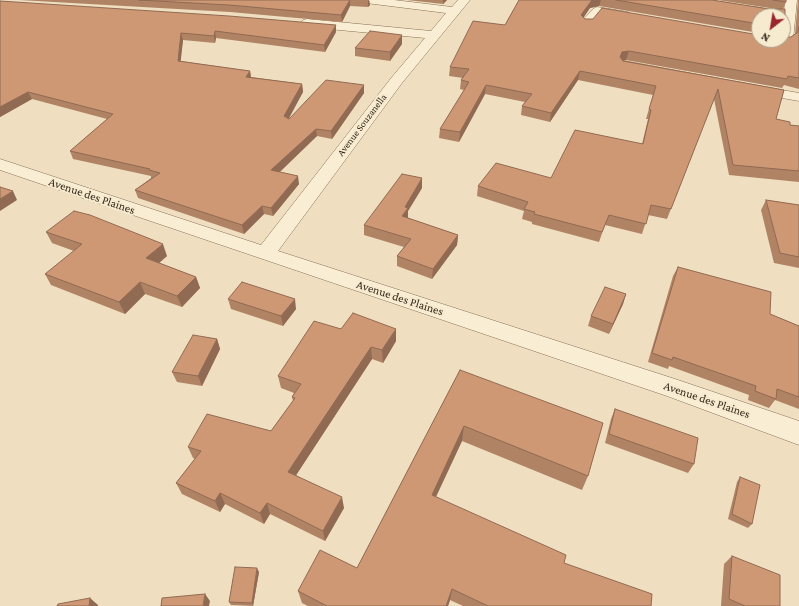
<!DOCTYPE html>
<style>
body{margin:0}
#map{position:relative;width:799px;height:606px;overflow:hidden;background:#efdfc0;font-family:"Crimson Pro",serif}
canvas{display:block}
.north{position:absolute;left:751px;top:8px;width:40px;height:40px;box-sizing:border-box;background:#f6eacf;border:1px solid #aa9d87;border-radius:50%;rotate:211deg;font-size:11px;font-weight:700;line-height:16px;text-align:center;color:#37291c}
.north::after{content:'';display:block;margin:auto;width:14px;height:18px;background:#98262a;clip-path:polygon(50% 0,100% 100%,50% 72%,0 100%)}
</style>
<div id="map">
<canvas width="799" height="606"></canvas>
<div class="north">N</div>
</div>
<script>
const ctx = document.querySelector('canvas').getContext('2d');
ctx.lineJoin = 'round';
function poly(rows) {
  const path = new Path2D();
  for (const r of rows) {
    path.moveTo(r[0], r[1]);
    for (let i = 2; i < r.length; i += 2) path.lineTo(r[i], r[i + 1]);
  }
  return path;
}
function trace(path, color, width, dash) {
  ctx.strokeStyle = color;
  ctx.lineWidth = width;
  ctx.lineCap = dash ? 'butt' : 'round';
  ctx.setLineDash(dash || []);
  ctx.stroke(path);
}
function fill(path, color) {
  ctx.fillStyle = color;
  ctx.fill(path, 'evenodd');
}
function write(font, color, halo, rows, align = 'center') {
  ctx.font = font + ' "Crimson Pro",serif';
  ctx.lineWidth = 4;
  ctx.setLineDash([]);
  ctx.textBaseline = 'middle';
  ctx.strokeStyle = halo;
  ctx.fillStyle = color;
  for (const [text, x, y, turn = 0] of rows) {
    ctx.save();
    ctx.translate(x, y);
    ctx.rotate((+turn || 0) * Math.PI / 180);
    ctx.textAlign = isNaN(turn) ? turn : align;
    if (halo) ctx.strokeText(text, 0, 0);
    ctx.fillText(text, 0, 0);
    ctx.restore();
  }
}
const minor = poly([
 [360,0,394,0,452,7,458,0,470,0,402,83,278,251,675,379,799,421,799,445,667,396,0,170,0,159,261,245,392,77,425,38,307,27,303,26,301,23,303,20,307,19,431,31,446,13,366,3,360,0],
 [785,0,797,0,793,40,787,44,762,43,761,40,783,40,783,16,766,16,752,13,750,11,756,7,784,12,785,0],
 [597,7,628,12,634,16,628,20,600,15,591,26,583,26,581,23,583,20,593,9,597,7],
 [753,85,799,93,799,101,748,92,746,89,748,86,753,85]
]);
trace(minor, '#887058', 1);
fill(minor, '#f9edd3');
fill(poly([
 [19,0,369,0,370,5,368,7,350,6,342,22,230,12],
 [407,0,447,0,443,4],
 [519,0,712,0,769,9,776,9,718,0,786,0,786,2,783,9,785,30,783,35,783,16,759,16,759,33,599,6,590,8,583,17,585,19,759,40,791,37,795,34,798,0,799,0,799,89,784,85,782,88,626,60,623,60,784,90,776,119,790,125,799,126,799,182,729,175,714,99,667,219,648,215,642,234,605,225,599,242,532,224,532,222,522,219,524,211,477,196,478,186,551,178,642,144,648,119,646,119,653,95,578,80,550,122,521,115,522,106,525,102,485,94,459,142,439,138,440,129,464,90,460,89,461,80,463,78,449,76,450,67,505,25],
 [0,1,336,32,325,52,216,38,215,43,183,40,180,61,250,71,251,77,302,84,303,92,288,118,289,119,364,85,364,93,332,139,317,136,280,172,299,184,273,216,264,214,244,234,138,198,135,190,151,178,151,176,73,159,70,151,107,119,32,99,0,117],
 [402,44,390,61,355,56,355,48],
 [422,188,408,211,408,218,458,235,457,245,432,279,397,266,397,256,404,247,364,235,364,225],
 [766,200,799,205,799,268,774,263,761,210],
 [46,232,167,256,159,263,196,277,200,288,182,307,145,294,125,314,51,285,45,274,74,251,52,243],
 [678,267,770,314,799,326,799,409,775,400,769,408,748,400,749,395,669,366,668,369,648,362,673,276],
 [626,294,623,304,609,334,588,326,591,316],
 [228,299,296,309,283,326,231,309],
 [341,329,396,329,396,341,383,363,372,359,296,475,344,508,325,541,270,514,264,524,225,504,220,512,182,494,176,483,195,459,193,458,188,447,271,431,293,401,292,397,294,393,281,388,278,376],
 [217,339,220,349,202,386,177,382,172,372],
 [460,370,588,476,582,490,462,441,436,497,564,563,651,606,463,606,450,600,448,606,308,606,302,603,298,591,357,568],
 [615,409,694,464,688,473,605,443,611,419],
 [740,477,752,524,748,528,728,519,737,482],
 [732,556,780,606,721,606,724,564],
 [259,572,253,606,231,605,229,602]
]), '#b18365');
fill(poly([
 [350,0,350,6,342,22,341,15],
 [369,0,370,5,368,7,368,1],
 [443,0,447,0,443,4],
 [592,0,601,0,599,6,590,8,580,23,581,15],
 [336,25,336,32,325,52,324,45],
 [215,31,216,38,215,43,214,36],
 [181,33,183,40,180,68,178,61],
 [402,35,402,44,390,61,390,52],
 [629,51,626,60,620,61,620,57,622,52],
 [250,71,251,78,246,77],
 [580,71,578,80,550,122,551,113],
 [302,84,303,92,286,124,284,116],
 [364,85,364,93,332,139,331,131],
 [486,85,485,94,459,142,460,132],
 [28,92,32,99,0,117,0,107],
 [316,129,317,136,273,178,271,170],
 [298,176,299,184,273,216,271,208],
 [422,178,422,188,408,211,408,218,402,226,402,216,405,207],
 [13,191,17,200,0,211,0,199],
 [262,206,264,214,244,234,242,225],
 [458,235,457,245,432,279,433,269],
 [163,244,167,256,151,270,146,258],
 [196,277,200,288,182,307,177,296],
 [140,282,145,294,125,314,119,302],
 [626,294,623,304,609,334,613,324],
 [295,299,296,309,283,326,281,316],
 [396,329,396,341,383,363,382,350],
 [217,339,220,349,202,386,198,376],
 [371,347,372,359,291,483,288,472],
 [464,426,462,441,430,509,432,495],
 [220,493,225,504,220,512,215,501],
 [342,497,344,508,325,541,323,531],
 [267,503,270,514,264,524,260,513],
 [257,568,259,572,253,606,252,603],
 [452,589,450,600,448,606,446,606],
 [205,594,210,601,209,606,203,606],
 [90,598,98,605,98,606,89,606]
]), '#906a52');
const building = poly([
 [139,0,350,0,341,15,229,5,139,0],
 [519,0,592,0,581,15,585,19,593,19,602,8,759,35,759,40,783,40,783,37,791,37,798,32,799,26,799,78,788,76,787,79,629,51,622,52,620,57,623,61,784,90,776,119,790,122,790,125,799,126,799,171,733,165,718,89,671,209,651,205,646,224,609,215,602,232,534,214,535,212,524,209,528,202,478,186,496,163,551,178,575,130,643,144,651,110,649,109,656,86,580,71,551,113,522,106,532,94,486,85,460,132,440,129,469,82,461,80,469,69,450,67,473,21,505,25,519,0],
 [616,0,712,0,769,9,785,9,785,30,783,30,783,16,759,16,759,24,616,0],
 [773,0,786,0,786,2,773,0],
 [0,1,229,16,336,25,324,45,215,31,214,36,181,33,178,61,250,71,246,77,302,84,284,116,289,119,326,80,364,85,331,131,316,129,271,170,298,176,271,208,262,206,242,225,135,190,160,173,149,170,150,169,70,151,113,114,28,92,0,107,0,1],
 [370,31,402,35,390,52,355,48,370,31],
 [402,174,422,178,405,207,408,208,402,216,458,235,433,269,397,256,411,239,364,225,402,174],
 [0,187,13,191,0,199,0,187],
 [766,200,799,205,799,257,780,253,766,200],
 [74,211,90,215,163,244,146,258,196,277,177,296,140,282,119,302,45,274,82,244,46,232,74,211],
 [678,267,771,292,770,314,799,326,799,397,777,389,776,399,755,391,756,386,673,357,672,360,652,353,678,267],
 [242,282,295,299,281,316,228,299,242,282],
 [605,287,626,294,613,324,591,316,605,287],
 [353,313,396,329,382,350,371,347,288,472,342,497,323,531,267,503,260,513,220,493,215,501,176,483,201,451,188,447,207,414,271,431,295,398,292,397,301,384,278,376,314,321,341,329,353,313],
 [193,335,217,339,198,376,172,372,193,335],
 [460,370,603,423,588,476,464,426,432,495,566,555,564,563,652,594,651,606,488,606,452,589,446,606,327,606,298,591,320,550,357,568,460,370],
 [615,409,698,438,694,464,609,434,615,409],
 [740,477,760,485,752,524,732,514,740,477],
 [732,556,780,575,780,606,745,606,729,599,732,556],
 [235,567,257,568,252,603,229,602,235,567],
 [205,594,203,606,161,606,162,598,205,594],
 [90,598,89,606,57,606,58,604,90,598]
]);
fill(building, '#ce9875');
trace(building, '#906a52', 1);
write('10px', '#37291c', '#f6eacf', [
 ["Avenue Souzanella",362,125,-53]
]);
write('12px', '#37291c', '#f6eacf', [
 ["Avenue des Plaines",92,196,19],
 ["Avenue des Plaines",400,298,18],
 ["Avenue des Plaines",707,400,19]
]);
</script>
